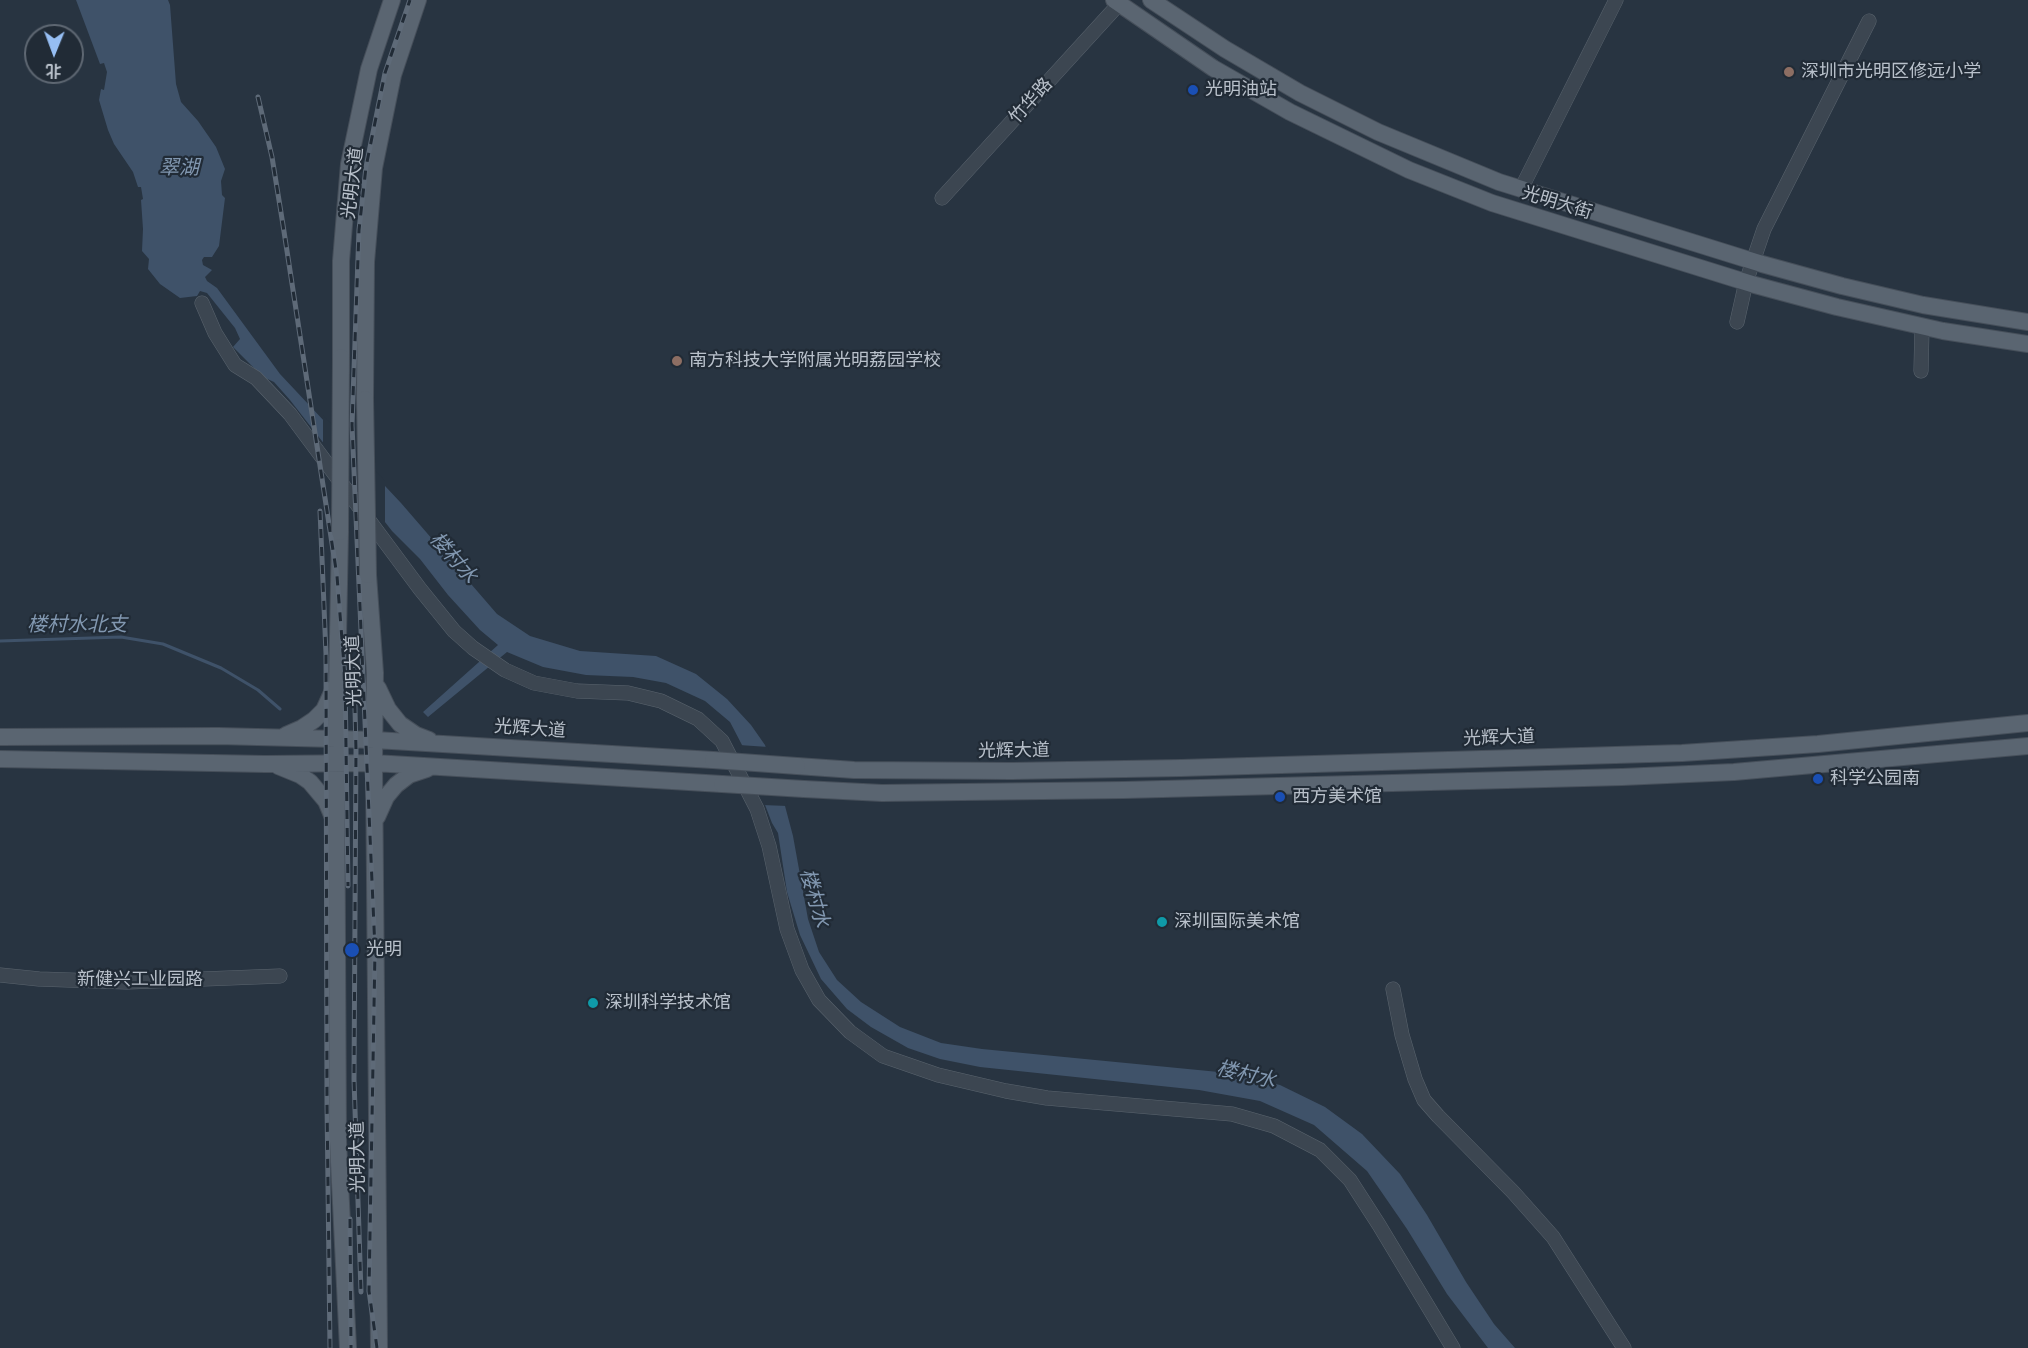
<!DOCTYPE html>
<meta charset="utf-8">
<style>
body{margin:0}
#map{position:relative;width:2028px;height:1348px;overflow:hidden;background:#283441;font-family:Rubik,"Noto Sans SC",sans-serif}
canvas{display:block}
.north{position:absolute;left:24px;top:24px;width:60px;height:60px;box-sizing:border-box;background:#212b36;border:2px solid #5e6772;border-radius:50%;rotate:181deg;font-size:16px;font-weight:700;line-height:24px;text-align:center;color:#b9c1cb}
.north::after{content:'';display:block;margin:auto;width:21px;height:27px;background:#96bef3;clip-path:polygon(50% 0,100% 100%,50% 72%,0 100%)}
</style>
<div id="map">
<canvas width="2028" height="1348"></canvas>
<div class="north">北</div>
</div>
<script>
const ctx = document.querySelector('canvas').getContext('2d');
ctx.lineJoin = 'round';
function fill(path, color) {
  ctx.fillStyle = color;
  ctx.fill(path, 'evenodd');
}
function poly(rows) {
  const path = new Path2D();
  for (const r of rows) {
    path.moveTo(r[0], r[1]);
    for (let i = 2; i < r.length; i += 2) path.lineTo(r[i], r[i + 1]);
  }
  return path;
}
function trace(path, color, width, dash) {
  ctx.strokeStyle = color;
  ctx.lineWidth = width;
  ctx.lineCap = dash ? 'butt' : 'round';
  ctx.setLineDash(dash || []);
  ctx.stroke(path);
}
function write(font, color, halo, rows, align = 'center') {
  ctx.font = font + ' Rubik,"Noto Sans SC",sans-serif';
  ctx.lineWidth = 4.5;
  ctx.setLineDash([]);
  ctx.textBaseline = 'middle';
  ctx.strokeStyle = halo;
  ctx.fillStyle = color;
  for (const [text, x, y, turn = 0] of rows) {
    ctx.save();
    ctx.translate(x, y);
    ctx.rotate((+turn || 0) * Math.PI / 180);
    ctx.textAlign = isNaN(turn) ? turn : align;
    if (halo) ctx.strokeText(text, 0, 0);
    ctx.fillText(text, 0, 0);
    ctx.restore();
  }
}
fill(poly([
 [76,0,168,0,170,5,176,84,181,102,198,121,216,147,225,169,221,181,222,195,225,198,219,246,212,257,204,257,202,260,203,265,212,270,205,277,207,281,217,288,280,374,401,503,497,614,530,636,580,651,656,656,696,674,727,699,751,725,765,745,785,806,793,836,808,919,819,952,837,980,861,1002,900,1027,941,1043,982,1049,1229,1073,1280,1085,1325,1107,1362,1134,1400,1174,1427,1215,1466,1282,1494,1324,1515,1348,1488,1348,1447,1294,1407,1229,1367,1171,1314,1125,1260,1101,1199,1090,980,1067,940,1059,908,1048,871,1027,847,1009,821,979,800,935,787,892,778,833,772,823,742,745,730,722,705,701,666,683,633,677,586,675,543,667,507,652,428,717,423,712,498,645,480,630,448,595,420,559,392,531,290,400,274,382,263,377,233,347,240,339,235,328,207,293,200,291,197,296,180,298,160,284,148,269,149,259,142,251,143,229,141,200,143,199,141,187,138,187,133,172,114,144,108,130,99,100,101,89,104,90,107,72,104,63,100,64]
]), '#3f5269');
fill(poly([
 [323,415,385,481,385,527,323,448],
 [739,745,768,747,788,806,762,805]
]), '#283441');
trace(poly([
 [0,641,121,637,163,644,221,668,258,690,280,709]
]), '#3f5269', 3);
const minor = poly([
 [1521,189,1616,0],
 [942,198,1119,4],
 [202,303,215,333,235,365,256,378,290,414,420,589,454,631,473,648,505,670,534,683,577,691,628,693,661,701,698,719,722,741,757,809,769,846,787,929,802,970,819,1000,850,1032,883,1056,938,1075,1006,1091,1047,1098,1232,1114,1274,1126,1320,1150,1350,1180,1379,1225,1453,1348],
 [1737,322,1746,282,1764,229,1869,21],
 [1921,371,1922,327],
 [0,975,39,979,127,982,280,976],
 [1393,989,1402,1035,1415,1079,1424,1100,1438,1116,1513,1192,1553,1237,1624,1348]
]);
const major = poly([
 [1114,0,1213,68,1290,112,1409,170,1492,203,1755,285,1837,307,1943,331,2028,344],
 [1151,0,1225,49,1300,93,1378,132,1499,182,1762,264,1842,286,1923,305,2028,322],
 [341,371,341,261,349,164,369,69,392,0],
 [365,399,366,262,374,168,393,75,418,0],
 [340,532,336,740,338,1141,348,1348],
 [368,575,375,673,374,763,379,1348],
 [378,688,388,709,400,724,416,735,429,740],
 [286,735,302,728,314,720,324,710,334,688],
 [0,737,218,736,375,740,713,760],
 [0,759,265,764,374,763,722,784],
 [278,766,300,775,310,782,326,801,334,820],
 [797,766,854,770,1012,771,1181,768,1682,753,1818,744,2028,723],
 [804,789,882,793,1124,790,1622,777,1734,772,2028,746],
 [377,817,386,797,396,785,409,775,427,769]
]);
trace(minor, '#5a646e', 15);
trace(major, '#464f5a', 18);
trace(minor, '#3c4651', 14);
trace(major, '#5a6571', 16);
const rail = poly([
 [258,97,272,157,283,225,337,576,345,678,348,886],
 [320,511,326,654,327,1103,330,1348],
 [354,668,356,750,354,1079,361,1292],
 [350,1219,351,1348],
 [377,1348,369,1291,375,950,352,425,359,230,366,167,385,73,410,0]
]);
trace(rail, '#5e6a78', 5);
trace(rail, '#212b36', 3, [9]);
const majorBridge = poly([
 [365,399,368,575],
 [340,532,341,357],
 [713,760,797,766],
 [722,784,804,789]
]);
trace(majorBridge, '#464f5a', 18, []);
trace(majorBridge, '#5a6571', 16);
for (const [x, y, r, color] of [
 [1789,72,6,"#8d6e63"],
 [1193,90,6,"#1a4fb4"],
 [677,361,6,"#8d6e63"],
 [1818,779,6,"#1a4fb4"],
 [1280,797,6,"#1a4fb4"],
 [1162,922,6,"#0f9aa8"],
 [352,950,8,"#1a4fb4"],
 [593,1003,6,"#0f9aa8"]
]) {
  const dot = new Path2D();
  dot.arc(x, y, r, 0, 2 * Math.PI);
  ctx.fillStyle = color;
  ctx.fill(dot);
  trace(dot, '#212b36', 2);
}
write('18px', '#b9c1cb', '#212b36', [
 ["深圳市光明区修远小学",1801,72],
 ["光明油站",1205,90],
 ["南方科技大学附属光明荔园学校",689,361],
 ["科学公园南",1830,779],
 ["西方美术馆",1292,797],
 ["深圳国际美术馆",1174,922],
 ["光明",366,950],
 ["深圳科学技术馆",605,1003]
], 'left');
write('18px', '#b9c1cb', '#212b36', [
 ["竹华路",1031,101,-48],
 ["光明大道",353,183,-83],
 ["光明大街",1557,203,17],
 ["光明大道",354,671,-92],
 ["光辉大道",530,729,4],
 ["光辉大道",1499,738,-2],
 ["光辉大道",1014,751,-1],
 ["新健兴工业园路",140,980],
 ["光明大道",358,1157,-91]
]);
write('italic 20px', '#8298b1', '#212b36', [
 ["翠湖",179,168],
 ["楼村水",453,558,49],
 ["楼村水北支",77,625],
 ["楼村水",814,898,74],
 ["楼村水",1246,1075,13]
]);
</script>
